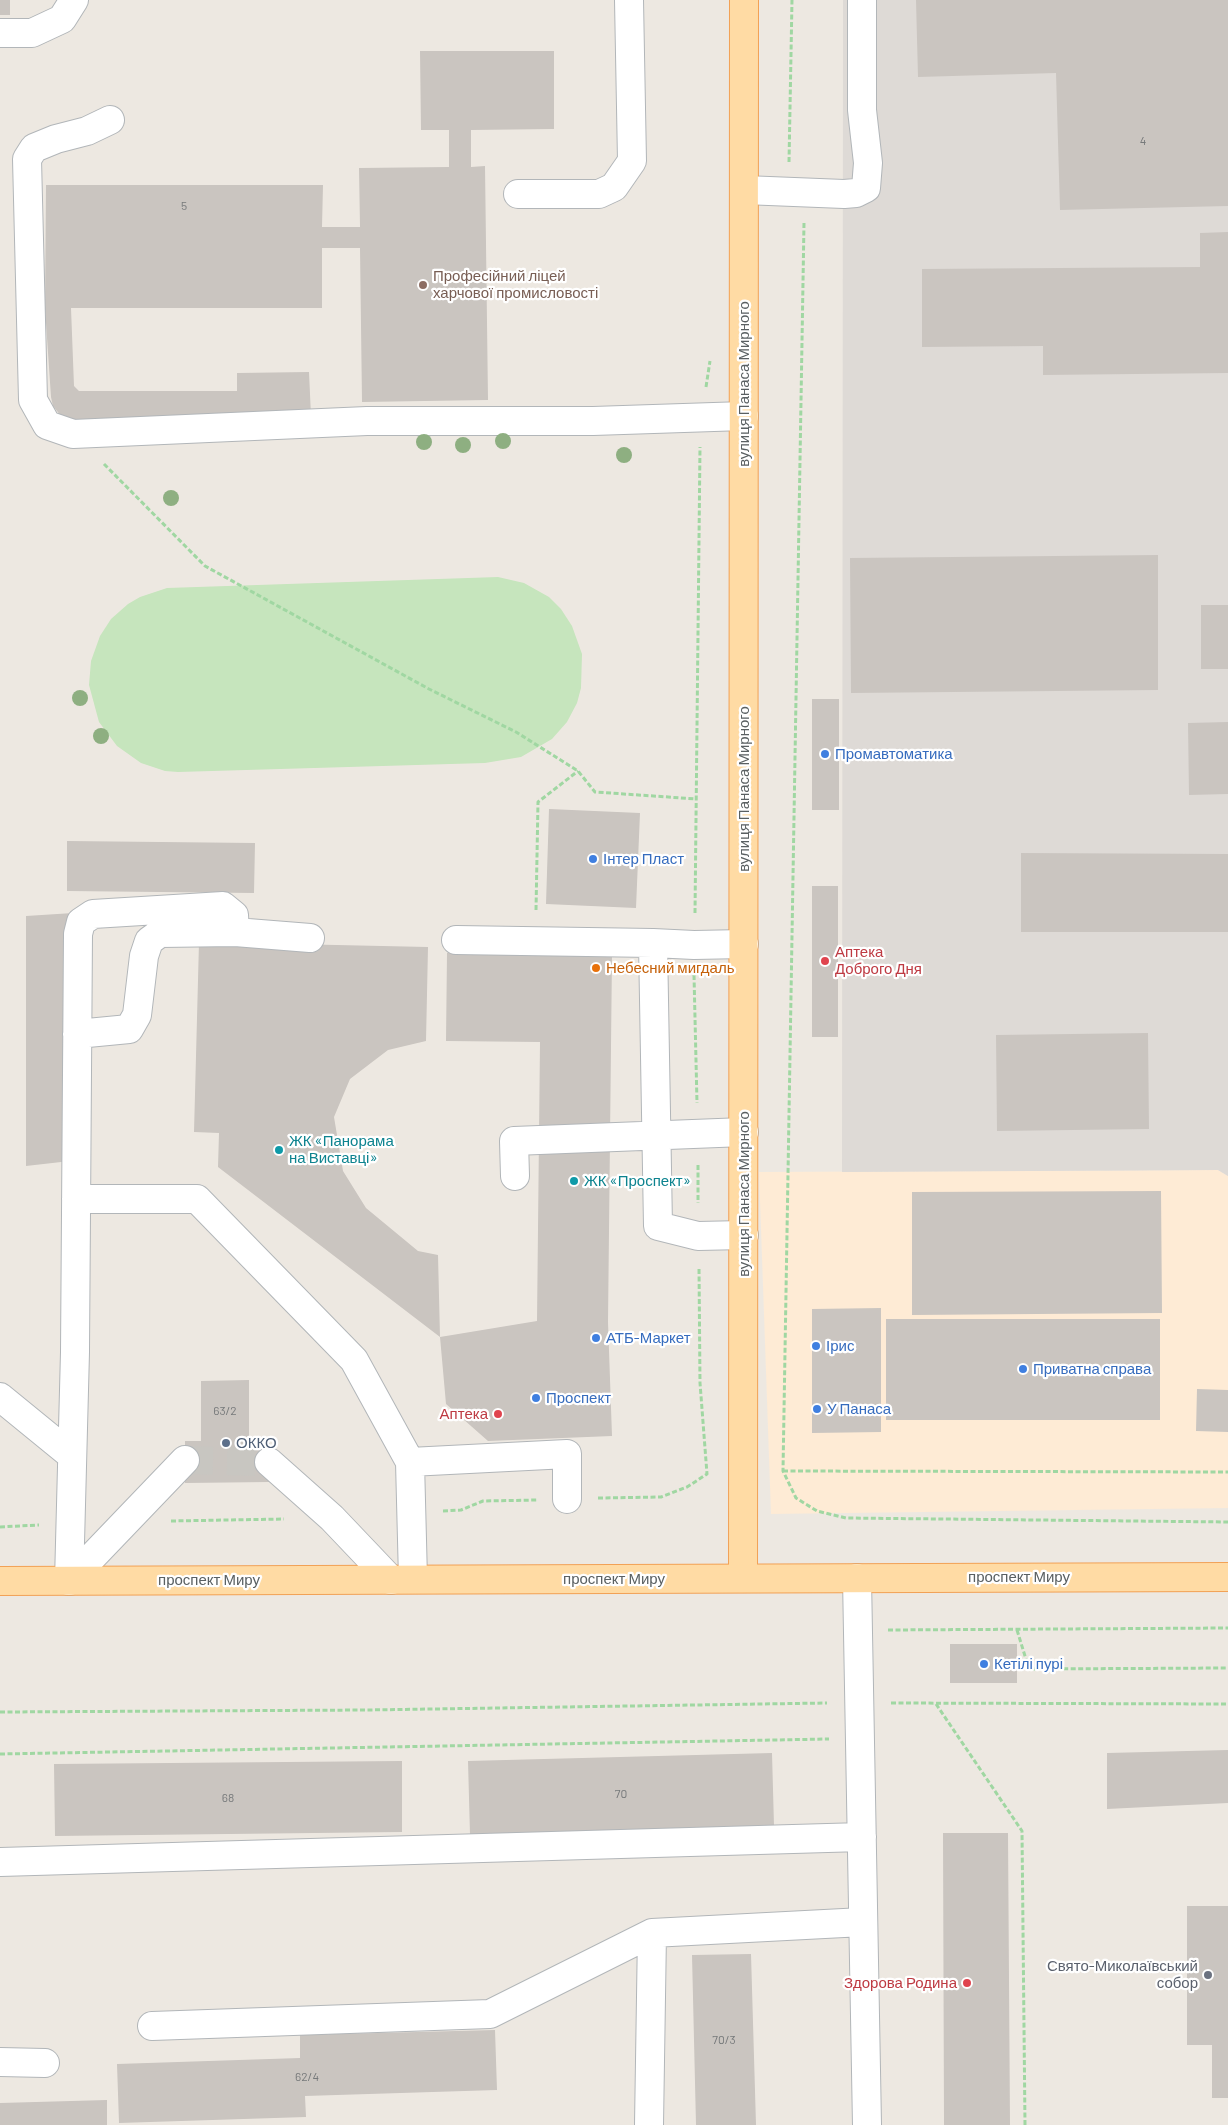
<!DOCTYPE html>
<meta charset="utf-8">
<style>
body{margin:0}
canvas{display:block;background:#ede8e1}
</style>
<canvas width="1228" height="2125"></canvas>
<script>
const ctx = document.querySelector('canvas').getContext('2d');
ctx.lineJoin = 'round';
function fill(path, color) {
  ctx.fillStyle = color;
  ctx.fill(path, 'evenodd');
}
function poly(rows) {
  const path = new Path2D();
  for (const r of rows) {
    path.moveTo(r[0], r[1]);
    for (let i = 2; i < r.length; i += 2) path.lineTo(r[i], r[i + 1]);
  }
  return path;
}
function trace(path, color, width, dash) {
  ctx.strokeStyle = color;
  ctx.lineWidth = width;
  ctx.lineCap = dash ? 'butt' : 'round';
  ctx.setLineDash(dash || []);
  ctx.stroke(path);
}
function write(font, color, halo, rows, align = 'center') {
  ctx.font = font + ' Barlow,sans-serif';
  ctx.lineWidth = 4.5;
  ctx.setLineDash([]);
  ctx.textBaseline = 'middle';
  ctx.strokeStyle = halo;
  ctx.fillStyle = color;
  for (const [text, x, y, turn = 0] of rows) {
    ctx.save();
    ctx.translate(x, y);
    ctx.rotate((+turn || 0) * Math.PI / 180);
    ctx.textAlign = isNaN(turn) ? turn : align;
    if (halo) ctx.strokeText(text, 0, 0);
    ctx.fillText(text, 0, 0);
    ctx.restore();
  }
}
fill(poly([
 [1218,1170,1228,1176,1228,1508,771,1514,759,1172]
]), '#feebd5');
fill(poly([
 [843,0,1228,0,1228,1176,1218,1170,842,1172]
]), '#dedad6');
fill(poly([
 [498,577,524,583,549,597,561,609,572,626,582,654,581,688,577,703,567,722,552,739,521,757,485,763,178,772,165,771,141,763,117,746,99,722,89,685,91,661,100,636,111,619,128,604,140,597,167,588]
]), '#c6e5bd');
fill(poly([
 [0,0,10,0,10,15,0,15],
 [916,0,1228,0,1228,206,1060,210,1056,73,918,77],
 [420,51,554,51,554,129,471,130,471,167,485,166,488,400,362,402,360,248,322,248,322,308,71,308,74,386,79,391,237,391,237,373,309,372,311,416,78,420,61,416,53,406,51,397,45,308,46,185,323,185,322,227,360,227,359,168,449,167,449,130,421,130],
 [1228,232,1228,373,1043,375,1043,346,922,347,922,269,1200,267,1200,233],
 [1158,555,1158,690,851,693,850,558],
 [1201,605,1228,605,1228,669,1201,669],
 [812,699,839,699,839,810,812,810],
 [1228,722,1228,794,1189,795,1188,723],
 [549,809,640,813,636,908,546,904],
 [67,841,255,843,254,893,67,891],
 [1021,853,1228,854,1228,932,1021,932],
 [812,886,838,886,838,1037,812,1037],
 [73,913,70,1161,26,1166,26,916],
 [199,942,428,947,426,1041,388,1050,350,1079,334,1117,343,1171,366,1208,418,1251,438,1255,440,1337,218,1167,219,1133,194,1132],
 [447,953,612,955,608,1322,612,1436,488,1441,446,1404,440,1337,537,1321,540,1042,446,1041],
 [1148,1033,1149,1129,997,1131,996,1035],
 [1161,1191,1162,1313,912,1315,912,1192],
 [881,1308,881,1432,812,1433,812,1309],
 [886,1319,1160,1319,1160,1420,886,1420],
 [249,1380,249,1443,270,1443,270,1482,185,1483,185,1441,201,1441,201,1381],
 [1197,1389,1228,1390,1228,1432,1196,1431],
 [950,1644,1017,1644,1017,1683,950,1683],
 [1228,1750,1228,1803,1107,1809,1107,1753],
 [772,1753,774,1826,470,1835,468,1761],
 [402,1761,402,1832,55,1836,54,1764],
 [943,1833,1008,1833,1010,2125,944,2125],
 [1187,1906,1228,1906,1228,2098,1212,2098,1212,2045,1187,2045],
 [751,1954,756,2125,696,2125,692,1955],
 [495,2030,497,2090,305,2096,306,2117,119,2123,117,2064,300,2058,300,2035],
 [107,2100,107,2125,0,2125,0,2103]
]), '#cac5c0');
trace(poly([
 [185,1460,269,1462]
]), '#c8c6c1', 28, [28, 14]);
const minor = poly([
 [0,33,32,33,62,19,74,0],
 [110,120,87,131,56,139,34,148,27,159,33,400,47,425,73,434,367,421,593,421,744,416],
 [744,190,844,194,856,193,866,188,868,163,862,110,862,0],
 [518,194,599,194,614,187,632,161,629,0],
 [456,940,653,943,694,945,744,944],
 [653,943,658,1226,698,1236,744,1235],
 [77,1034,129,1029,137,1015,144,956,149,941,160,933,235,932],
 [515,1176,514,1141,744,1132],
 [76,1199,197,1199,354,1360,410,1462,413,1579],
 [0,1397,71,1455],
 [269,1462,332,1518,391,1580],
 [410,1462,567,1454,567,1499],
 [857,1578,867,2125],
 [69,1581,75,1352,78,934,81,922,93,914,223,906,234,915,235,932,310,938],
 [69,1581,185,1460],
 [0,1862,862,1837],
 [152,2026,490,2014,652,1933,863,1922],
 [0,2062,45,2063],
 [649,2125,652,1933]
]);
const major = poly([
 [743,1578,744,0],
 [0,1581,1228,1577]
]);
trace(minor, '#b2b6b9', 30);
trace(major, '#f2a155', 30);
trace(poly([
 [789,162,792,0],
 [804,223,783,1471,796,1498,817,1511,846,1518,1228,1522],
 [706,387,710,361],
 [104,464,205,566,429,689,516,732,578,771,595,792,697,799],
 [536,910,538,802,578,771],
 [695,913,700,447],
 [694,975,697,1103],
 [698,1165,698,1203],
 [783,1471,1228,1472],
 [598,1498,661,1497,687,1487,707,1474,700,1383,699,1267],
 [443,1511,461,1510,483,1501,537,1500],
 [171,1521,284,1519],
 [0,1527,39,1525],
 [888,1630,1228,1628],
 [1017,1630,1029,1669,1228,1668],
 [891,1703,1228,1704],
 [936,1704,1022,1831,1025,2125],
 [0,1712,366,1710,827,1703],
 [0,1754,829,1739]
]), '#a0d7a2', 3, [5, 2.5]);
trace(minor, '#fff', 28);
trace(major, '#ffdba4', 28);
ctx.fillStyle = '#8eaf81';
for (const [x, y] of [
 [503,441],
 [424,442],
 [463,445],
 [624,455],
 [171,498],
 [80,698],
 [101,736]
]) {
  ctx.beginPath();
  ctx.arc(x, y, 8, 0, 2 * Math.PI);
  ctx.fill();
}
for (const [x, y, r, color] of [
 [423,285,5,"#8d6e63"],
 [825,754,5,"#3f7fe0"],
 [593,859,5,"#3f7fe0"],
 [825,961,5,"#e0444e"],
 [596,968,5,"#e8710a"],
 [279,1150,5,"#0f9aa8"],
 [574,1181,5,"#0f9aa8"],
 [596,1338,5,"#3f7fe0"],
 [816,1346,5,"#3f7fe0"],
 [1023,1369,5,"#3f7fe0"],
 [536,1398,5,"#3f7fe0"],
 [817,1409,5,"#3f7fe0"],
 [498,1414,5,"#e0444e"],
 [226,1443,5,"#5c6f8a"],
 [984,1664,5,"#3f7fe0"],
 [1208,1975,5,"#6b7280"],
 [967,1983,5,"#e0444e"]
]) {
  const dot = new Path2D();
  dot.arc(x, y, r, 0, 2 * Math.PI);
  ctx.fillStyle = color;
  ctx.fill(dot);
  trace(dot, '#fff', 2);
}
write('12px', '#76797a', null, [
 ["4",1143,141],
 ["5",184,206],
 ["63/2",225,1411],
 ["70",621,1794],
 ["68",228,1798],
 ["70/3",724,2040],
 ["62/4",307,2077]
]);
write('15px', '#785e54', '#fff', [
 ["Професійний ліцей",433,276],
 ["харчової промисловості",433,293]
], 'left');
write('15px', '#5a6062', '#fff', [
 ["вулиця Панаса Мирного",744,384,-90],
 ["вулиця Панаса Мирного",744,789,-90],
 ["вулиця Панаса Мирного",744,1194,-90],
 ["проспект Миру",1019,1577],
 ["проспект Миру",614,1579],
 ["проспект Миру",209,1580]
]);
write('15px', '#366cbe', '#fff', [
 ["Промавтоматика",835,754],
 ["Інтер Пласт",603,859],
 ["АТБ-Маркет",606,1338],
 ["Ірис",826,1346],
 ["Приватна справа",1033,1369],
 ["Проспект",546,1398],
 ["У Панаса",827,1409],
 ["Кетілі пурі",994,1664]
], 'left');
write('15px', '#be3a42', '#fff', [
 ["Аптека",835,952,"left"],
 ["Доброго Дня",835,969,"left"],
 ["Аптека",488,1414],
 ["Здорова Родина",957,1983]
], 'right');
write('15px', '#c56008', '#fff', [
 ["Небесний мигдаль",606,968]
], 'left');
write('15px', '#0d838f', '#fff', [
 ["ЖК «Панорама",289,1141],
 ["на Виставці»",289,1158],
 ["ЖК «Проспект»",584,1181]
], 'left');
write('15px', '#4e5e75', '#fff', [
 ["ОККО",236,1443]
], 'left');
write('15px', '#5b616d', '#fff', [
 ["Свято-Миколаївський",1198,1966],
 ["собор",1198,1983]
], 'right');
</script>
